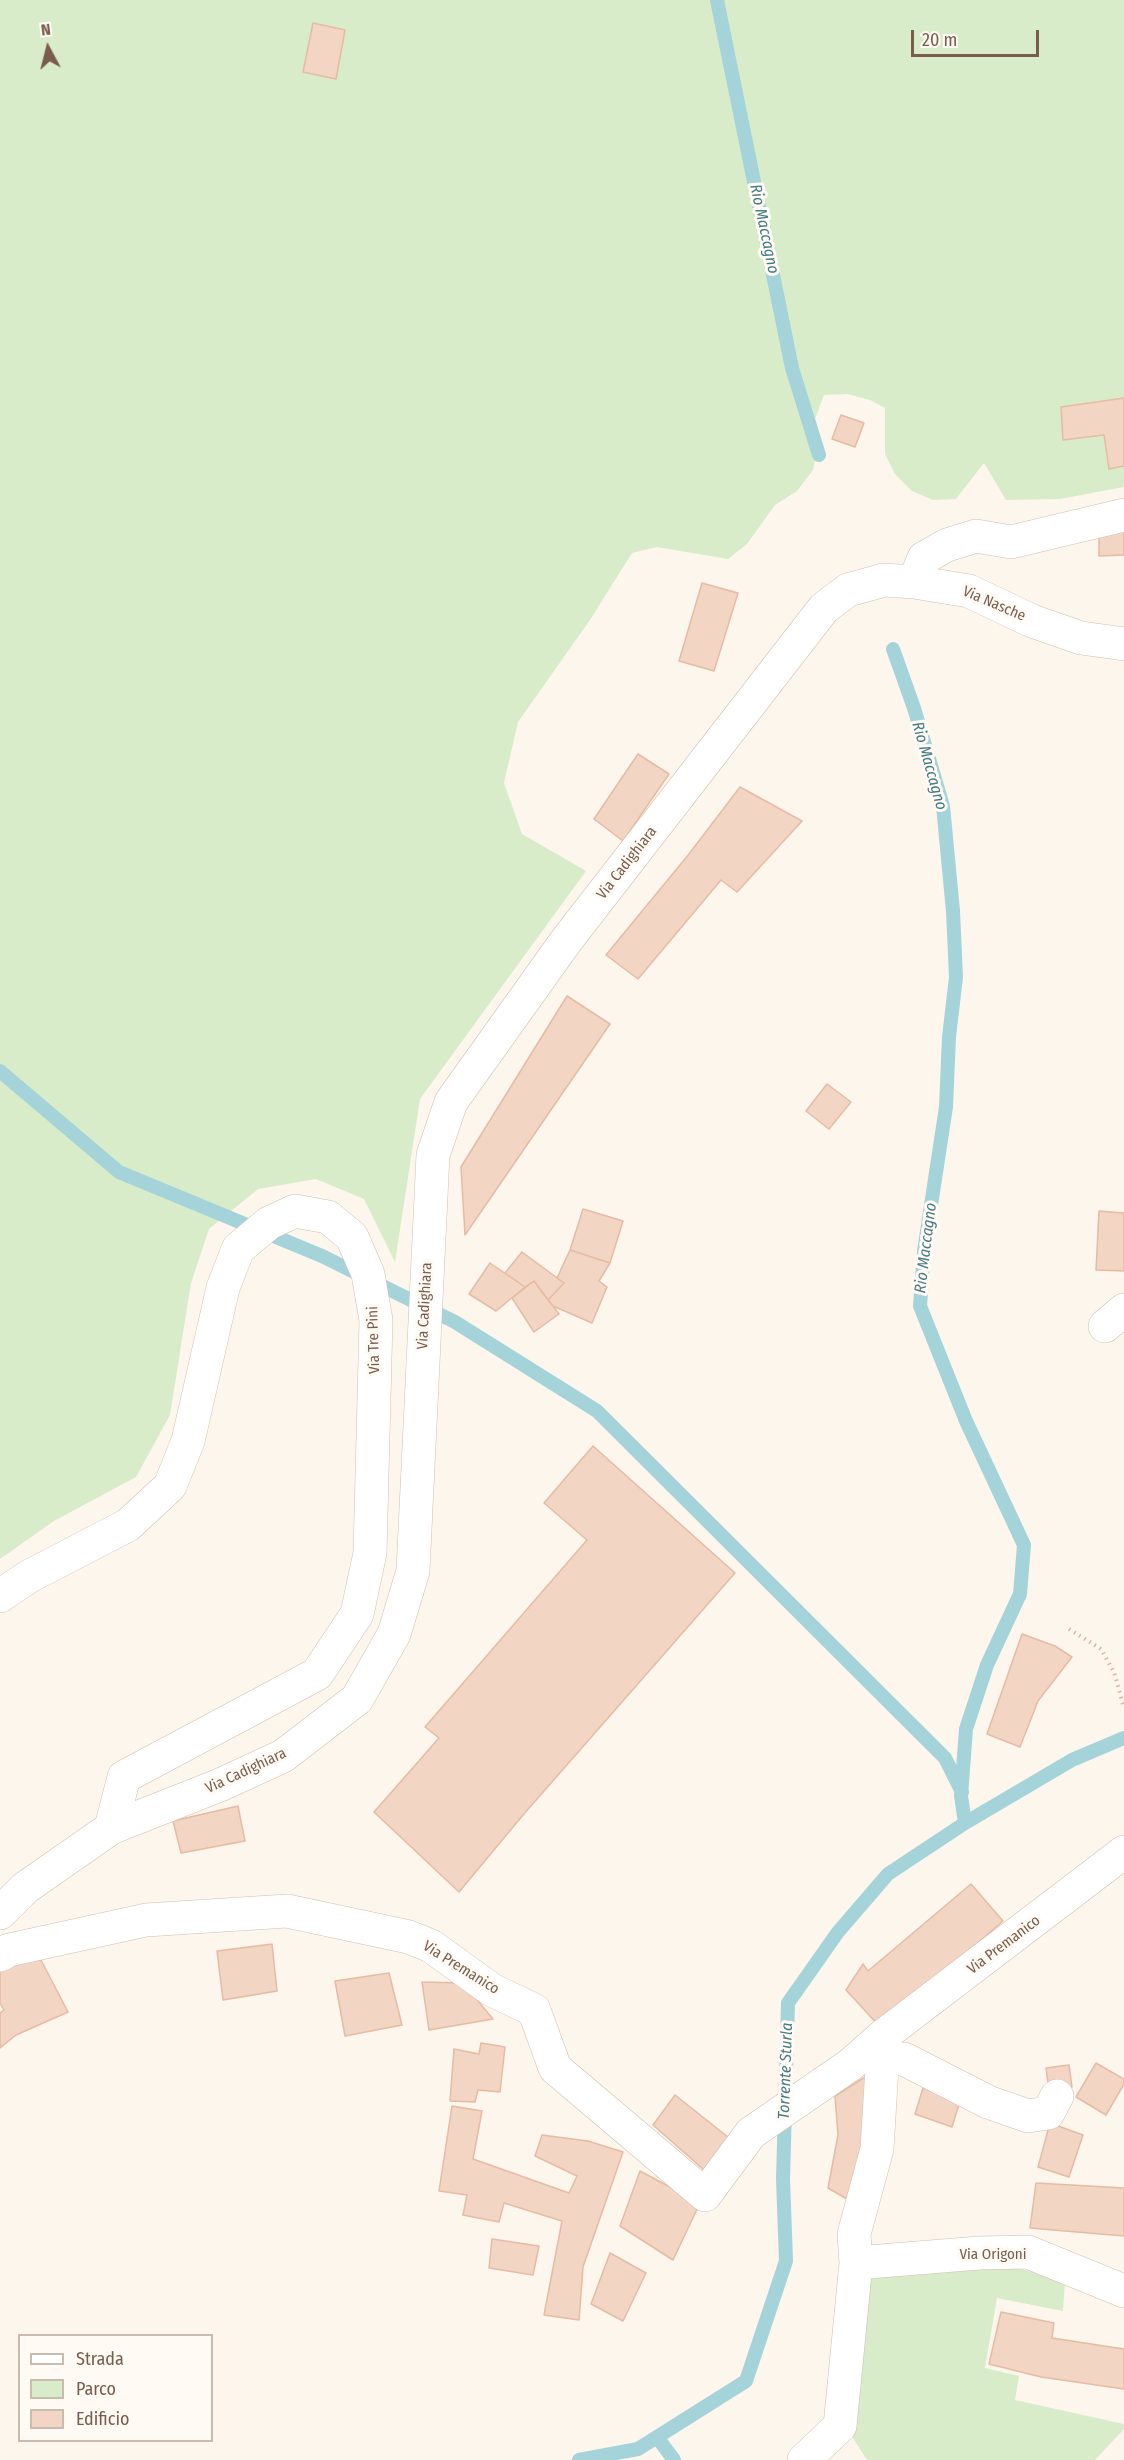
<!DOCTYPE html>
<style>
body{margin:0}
#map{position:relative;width:1124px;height:2460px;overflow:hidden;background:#fdf6ec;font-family:"Fira Sans Condensed",sans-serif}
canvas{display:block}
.legend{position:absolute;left:18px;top:2334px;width:195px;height:108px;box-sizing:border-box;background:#fffaf3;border:2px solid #cabbb1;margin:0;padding:8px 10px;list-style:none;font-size:18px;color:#7a5c4d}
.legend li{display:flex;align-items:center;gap:12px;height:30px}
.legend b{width:30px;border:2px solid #cabbb1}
.north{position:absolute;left:18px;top:18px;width:60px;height:60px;-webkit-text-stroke:4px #fffaf3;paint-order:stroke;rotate:353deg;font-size:16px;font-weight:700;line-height:24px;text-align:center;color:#7a5c4d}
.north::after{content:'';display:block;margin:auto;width:21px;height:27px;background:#7a5c4d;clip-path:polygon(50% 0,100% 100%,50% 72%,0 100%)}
.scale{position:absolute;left:911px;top:30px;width:128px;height:27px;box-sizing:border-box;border:3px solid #7a5c4d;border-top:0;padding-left:8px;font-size:18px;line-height:21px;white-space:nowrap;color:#7a5c4d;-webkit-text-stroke:4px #fffaf3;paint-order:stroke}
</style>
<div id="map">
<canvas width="1124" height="2460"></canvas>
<ul class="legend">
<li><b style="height:8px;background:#fff"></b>Strada</li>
<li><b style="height:16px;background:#d8ecc9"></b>Parco</li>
<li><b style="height:16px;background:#f3d5c3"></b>Edificio</li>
</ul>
<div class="north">N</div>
<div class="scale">20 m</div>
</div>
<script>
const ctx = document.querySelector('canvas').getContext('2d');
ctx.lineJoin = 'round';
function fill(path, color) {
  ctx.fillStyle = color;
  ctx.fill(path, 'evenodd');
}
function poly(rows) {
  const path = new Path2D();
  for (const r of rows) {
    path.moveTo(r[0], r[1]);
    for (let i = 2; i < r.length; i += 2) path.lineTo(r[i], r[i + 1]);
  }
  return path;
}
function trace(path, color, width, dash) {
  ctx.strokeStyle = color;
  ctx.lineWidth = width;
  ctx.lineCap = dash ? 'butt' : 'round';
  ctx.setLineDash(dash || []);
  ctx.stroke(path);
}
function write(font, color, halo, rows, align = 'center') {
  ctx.font = font + ' "Fira Sans Condensed",sans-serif';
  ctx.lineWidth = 6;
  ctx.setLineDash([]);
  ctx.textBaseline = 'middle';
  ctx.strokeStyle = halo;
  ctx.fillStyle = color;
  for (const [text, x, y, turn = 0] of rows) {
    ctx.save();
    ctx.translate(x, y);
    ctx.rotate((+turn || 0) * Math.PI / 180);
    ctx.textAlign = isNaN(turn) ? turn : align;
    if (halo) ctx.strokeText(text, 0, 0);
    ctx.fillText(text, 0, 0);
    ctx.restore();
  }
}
fill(poly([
 [0,0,1124,0,1124,487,1060,499,1006,500,984,463,956,499,933,500,912,491,895,474,885,454,885,408,870,400,848,394,824,395,815,419,818,446,813,470,797,491,775,505,747,544,728,559,657,547,632,553,590,620,518,722,504,783,522,834,586,871,420,1099,395,1262,364,1199,316,1179,258,1189,209,1229,191,1283,170,1415,136,1477,54,1521,0,1559],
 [1015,2267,1065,2282,1063,2311,997,2298,985,2368,1019,2376,1015,2400,1124,2424,1124,2429,1095,2460,867,2460,851,2435,871,2277,877,2273]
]), '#d8ecc9');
trace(poly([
 [717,0,792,368,819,455],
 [893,649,914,708,943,806,953,911,956,977,949,1037,946,1107,924,1251,920,1306,966,1421,1024,1545,1020,1594,987,1665,966,1729,961,1796,965,1823],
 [0,1071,119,1172,322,1256,455,1322,597,1411,945,1758,962,1792],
 [657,2437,674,2460],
 [579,2460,638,2449,746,2381,786,2261,783,2179,788,2003,838,1932,888,1874,965,1823,1072,1760,1124,1738]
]), '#a5d3da', 14);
const building = poly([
 [313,23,345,30,336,79,303,72,313,23],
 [1124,398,1124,466,1109,469,1104,435,1063,440,1061,407,1124,398],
 [841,415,864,423,855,447,832,439,841,415],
 [1124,529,1124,555,1099,556,1099,535,1124,529],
 [702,583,738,593,714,671,679,661,702,583],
 [638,754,669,774,623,841,594,819,638,754],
 [740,787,802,821,737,892,721,880,638,979,606,955,689,854,740,787],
 [567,996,610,1024,465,1235,461,1167,567,996],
 [827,1084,851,1102,829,1129,806,1111,827,1084],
 [583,1209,623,1221,610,1263,570,1250,583,1209],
 [1099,1211,1124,1213,1124,1271,1096,1270,1099,1211],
 [570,1250,610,1263,599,1281,607,1287,592,1323,553,1306,548,1300,564,1283,557,1278,570,1250],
 [522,1252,564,1283,548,1300,534,1281,525,1287,505,1273,522,1252],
 [490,1263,525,1287,496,1311,469,1294,490,1263],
 [534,1281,559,1314,534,1332,512,1298,534,1281],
 [593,1446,735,1573,523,1815,459,1892,374,1812,439,1738,425,1727,587,1540,544,1503,593,1446],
 [1022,1634,1055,1646,1072,1657,1038,1701,1020,1747,987,1734,1022,1634],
 [238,1806,245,1841,181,1853,173,1821,238,1806],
 [971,1884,1003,1921,881,2028,846,1990,863,1964,868,1971,971,1884],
 [272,1944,277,1991,223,2000,217,1951,272,1944],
 [41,1960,68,2012,16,2035,0,2048,0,2013,4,2010,0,2003,0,1963,41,1960],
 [389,1973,402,2025,345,2036,335,1981,389,1973],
 [422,1982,463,1983,493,2019,429,2030,422,1982],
 [481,2043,505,2047,500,2092,478,2090,475,2102,450,2101,454,2049,479,2054,481,2043],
 [1096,2063,1124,2079,1124,2084,1106,2115,1076,2097,1096,2063],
 [1069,2065,1072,2087,1049,2090,1046,2068,1069,2065],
 [873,2072,868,2142,847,2199,828,2188,838,2135,835,2096,873,2072],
 [923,2088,960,2101,952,2127,915,2114,923,2088],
 [675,2095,738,2145,712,2177,653,2125,675,2095],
 [452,2106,482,2111,473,2159,569,2193,577,2176,535,2156,542,2135,588,2141,623,2152,583,2267,579,2320,544,2315,562,2221,504,2203,499,2222,463,2215,467,2195,439,2191,452,2106],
 [1050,2123,1083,2135,1069,2177,1038,2167,1050,2123],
 [640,2171,700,2203,673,2260,620,2226,640,2171],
 [1036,2183,1124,2188,1124,2236,1030,2228,1036,2183],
 [492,2239,539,2246,533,2275,489,2268,492,2239],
 [610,2253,646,2273,623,2321,591,2304,610,2253],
 [1001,2312,1054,2323,1052,2338,1124,2349,1124,2389,1041,2377,989,2364,1001,2312]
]);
fill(building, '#f3d5c3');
trace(building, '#e6bba3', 1.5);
const minor = poly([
 [914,582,924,558,947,545,976,536,1011,542,1124,515],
 [1105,1326,1124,1310],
 [0,1596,28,1577,128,1525,170,1486,188,1441,223,1288,238,1249,269,1223,295,1211,328,1217,352,1237,368,1274,376,1320,370,1553,357,1614,317,1674,124,1777,111,1828],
 [0,1913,25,1888,111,1828,220,1785,283,1756,357,1699,394,1634,413,1571,433,1155,451,1102,566,941,824,608,848,590,884,580,914,582,969,591,1032,621,1081,638,1124,644],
 [0,1955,9,1950,146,1920,287,1911,409,1937,431,1946,492,1990,534,2010,555,2068,705,2195,751,2133,850,2065,884,2035],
 [883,2059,904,2059,988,2102,1028,2116,1048,2113,1057,2096],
 [856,2263,979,2253,1028,2252,1124,2291],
 [804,2460,840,2426,856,2263,854,2234,877,2149,884,2035,1124,1852]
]);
trace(minor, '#d1beb0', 34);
trace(poly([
 [1069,1629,1101,1649,1114,1672,1124,1708]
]), '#d9b8a5', 4, [1.5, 4.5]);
trace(minor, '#fff', 33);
write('15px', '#7a5c4d', '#fffaf3', [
 ["Via Nasche",994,604,23],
 ["Via Cadighiara",627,863,-52],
 ["Via Cadighiara",425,1306,-87],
 ["Via Tre Pini",374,1340,-92],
 ["Via Cadighiara",246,1771,-25],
 ["Via Premanico",1004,1945,-37],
 ["Via Premanico",461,1968,32],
 ["Via Origoni",993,2255]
]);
write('italic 16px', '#437c86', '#fffaf3', [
 ["Rio Maccagno",764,229,78],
 ["Rio Maccagno",929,766,74],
 ["Rio Maccagno",926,1248,-83],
 ["Torrente Sturla",786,2071,-88]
]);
</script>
